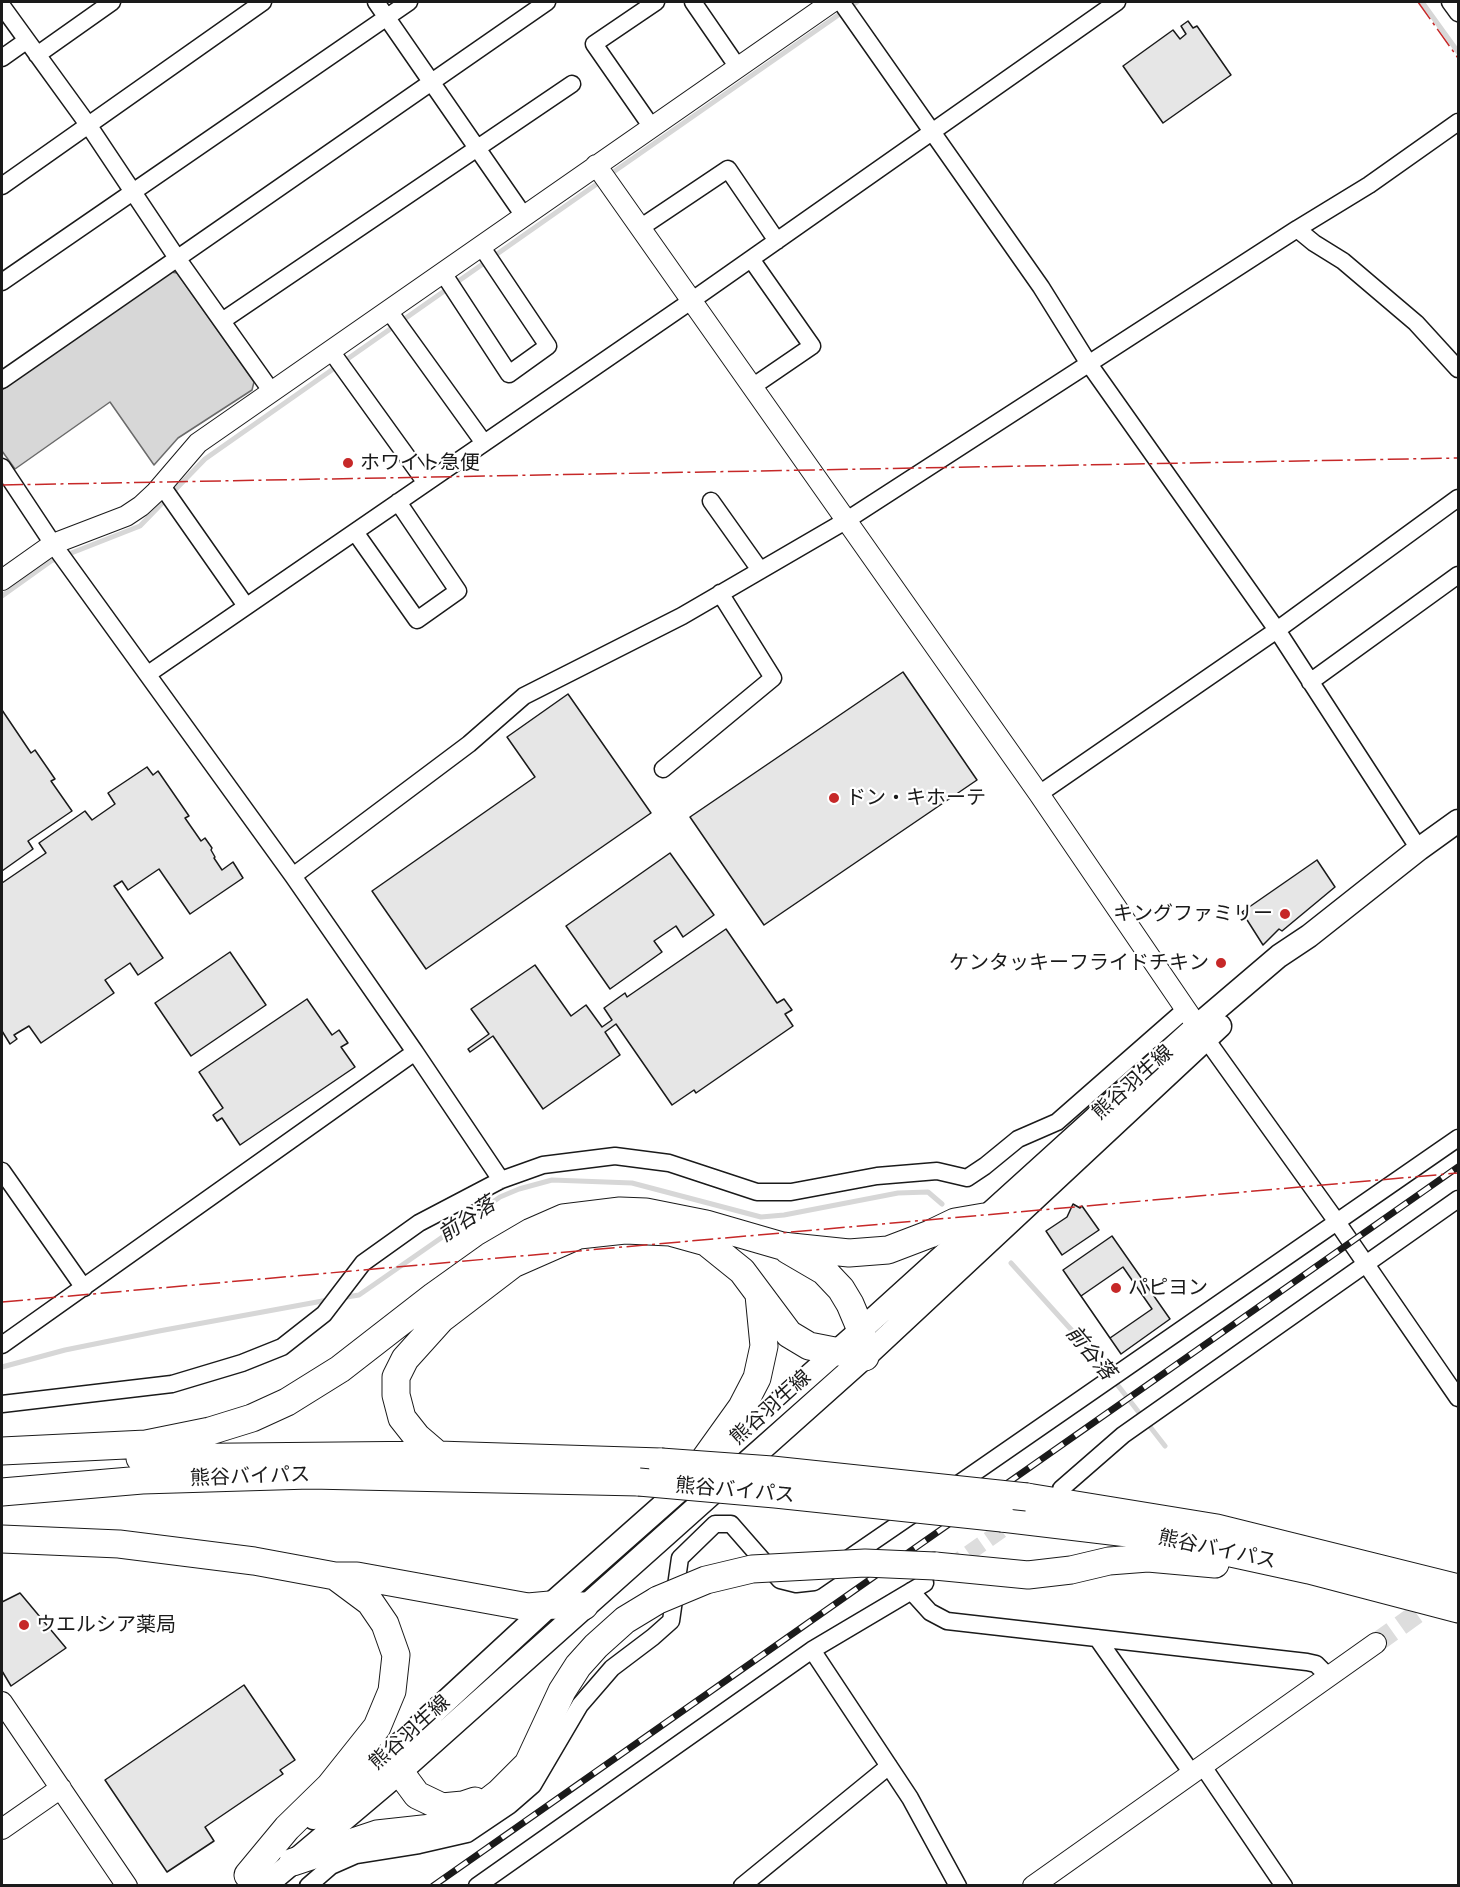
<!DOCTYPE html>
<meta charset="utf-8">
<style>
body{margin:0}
#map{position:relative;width:1460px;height:1887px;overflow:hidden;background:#fff;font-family:"Fira Sans",sans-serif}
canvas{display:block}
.frame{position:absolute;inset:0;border:3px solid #1a1a1a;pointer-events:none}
</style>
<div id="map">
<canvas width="1460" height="1887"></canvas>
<div class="frame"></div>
</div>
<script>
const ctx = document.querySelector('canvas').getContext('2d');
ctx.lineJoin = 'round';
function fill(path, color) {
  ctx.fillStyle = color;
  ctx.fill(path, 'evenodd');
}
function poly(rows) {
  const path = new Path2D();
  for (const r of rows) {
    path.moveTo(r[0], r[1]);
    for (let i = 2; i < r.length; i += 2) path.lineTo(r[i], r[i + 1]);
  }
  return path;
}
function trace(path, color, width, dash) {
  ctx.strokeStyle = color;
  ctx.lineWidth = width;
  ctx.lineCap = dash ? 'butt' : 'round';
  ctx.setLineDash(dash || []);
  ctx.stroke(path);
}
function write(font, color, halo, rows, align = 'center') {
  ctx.font = font + ' "Fira Sans","Noto Sans JP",sans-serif';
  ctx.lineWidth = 4.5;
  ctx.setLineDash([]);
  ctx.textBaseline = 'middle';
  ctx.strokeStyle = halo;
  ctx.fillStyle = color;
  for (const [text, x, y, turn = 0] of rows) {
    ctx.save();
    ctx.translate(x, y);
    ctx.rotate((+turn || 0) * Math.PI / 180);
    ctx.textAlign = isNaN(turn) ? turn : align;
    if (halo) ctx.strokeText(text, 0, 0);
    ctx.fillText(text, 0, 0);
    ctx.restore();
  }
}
const water = poly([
 [171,272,177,273,254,382,252,390,178,438,154,465,110,402,15,469,2,451,2,390,171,272]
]);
fill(water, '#d7d7d7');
trace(water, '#6a6a6a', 1.5);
trace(poly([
 [1422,2,1458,52],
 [609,175,857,2],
 [2,596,51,561,140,526,205,459,601,181],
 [1011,1263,1095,1356,1165,1446],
 [341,1298,359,1295,500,1197,519,1189,552,1180,632,1183,761,1217,784,1215,898,1193,928,1192,942,1204],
 [2,1367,65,1350,159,1331,328,1300]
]), '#d7d7d7', 5);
const building = poly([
 [1188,21,1193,28,1197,26,1231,75,1163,123,1123,66,1173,30,1180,39,1186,34,1181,26,1188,21],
 [903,672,977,780,764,925,690,817,903,672],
 [568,694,651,813,426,969,372,891,535,777,507,737,568,694],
 [2,710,31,753,35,750,55,779,51,781,72,811,28,841,33,849,2,871,2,710],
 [147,767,153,775,158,771,189,816,185,818,201,841,205,838,212,848,211,850,215,857,214,858,222,870,233,862,243,878,190,914,159,869,128,890,122,881,114,886,163,958,138,975,130,963,105,980,114,993,41,1043,29,1026,14,1035,17,1039,10,1044,2,1031,2,883,46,853,39,843,85,811,92,820,115,804,108,793,147,767],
 [670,853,714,915,683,937,676,926,654,941,662,952,610,989,566,926,670,853],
 [1317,860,1335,887,1282,931,1279,929,1263,945,1242,912,1317,860],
 [726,929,777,1003,784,999,792,1010,785,1014,793,1026,696,1093,694,1090,672,1105,616,1024,605,1032,620,1055,543,1109,493,1036,470,1052,468,1049,489,1034,471,1009,535,965,571,1016,586,1005,602,1027,612,1020,604,1008,625,993,627,997,726,929],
 [230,952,266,1005,191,1056,155,1003,230,952],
 [307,999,332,1035,339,1030,348,1043,341,1047,355,1067,240,1145,222,1118,217,1121,213,1115,223,1108,199,1072,307,999],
 [1073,1204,1080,1208,1082,1206,1099,1230,1062,1255,1046,1231,1067,1217,1073,1204],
 [1112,1236,1170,1319,1121,1354,1063,1270,1112,1236],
 [1123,1267,1152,1309,1110,1338,1081,1296,1123,1267],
 [20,1593,66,1648,11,1686,2,1671,2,1602,20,1593],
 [244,1685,295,1760,280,1770,283,1774,205,1827,214,1841,167,1872,105,1780,244,1685]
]);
fill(building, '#e6e6e6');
trace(building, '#1a1a1a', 1.5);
trace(poly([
 [949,1567,1019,1518]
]), '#ddd', 16, [16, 8]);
trace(poly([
 [1376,1643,1439,1598]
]), '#ddd', 20, [20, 10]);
const minor = poly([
 [376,2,524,216],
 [693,2,737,66],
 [841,2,1041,287,1089,364,1277,630,1419,849],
 [1450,2,1458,13],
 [2,6,89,126,177,258,272,392],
 [37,55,112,2],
 [2,58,26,41],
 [651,126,594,44,656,2],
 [2,186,263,2],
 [640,228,728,169,777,241],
 [1297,229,1314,243,1343,261,1416,323,1458,369],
 [751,259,812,346,752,387],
 [443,273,509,374,548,346,481,246],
 [2,282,409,2],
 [389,311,484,443],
 [222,321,572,84],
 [331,351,426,483],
 [2,380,547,2],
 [2,467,53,544,293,876,415,1052,2,1345],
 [162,486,246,606],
 [711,501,760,570],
 [355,532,417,620,458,591,398,502],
 [148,674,691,301,1117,2],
 [1310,682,1458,575],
 [663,769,773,678,720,593],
 [1039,794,1277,630,1458,498],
 [293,876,469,744,524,696,682,616,847,520,1297,229,1369,185,1458,122],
 [1206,1039,1337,1222,1458,1398],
 [415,1052,501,1180],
 [2,1171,84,1288],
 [2,1404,172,1384,242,1363,282,1347,324,1314,363,1263,419,1223,501,1180,543,1165,615,1156,669,1163,757,1192,791,1192,877,1176,937,1171,967,1178,985,1166,1018,1139,1057,1122,1186,1009],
 [951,1489,1458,1138],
 [1061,1489,1123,1435,1458,1199],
 [911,1591,930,1612,947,1621,1307,1662,1316,1664,1328,1676],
 [1097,1638,1191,1772],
 [812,1650,910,1798,958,1886],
 [1202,1765,1284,1886],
 [308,1886,331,1866,356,1855,419,1845,467,1834,510,1805,533,1785,580,1705,612,1668,653,1637,671,1621,680,1558,715,1524,731,1524,780,1580,796,1584,814,1582,922,1508],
 [477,1886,812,1650,925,1583],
 [742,1886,889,1766]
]);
const tertiary = poly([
 [596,165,1039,794,1206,1039],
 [2,580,53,544,126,516,141,506,156,492,198,443,832,2],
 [2,1702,127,1886],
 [2,1829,61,1788],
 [1033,1886,1376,1643]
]);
const secondary = poly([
 [314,1818,393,1750,550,1605,861,1330,1198,1025,1279,956,1309,936,1419,849,1458,821],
 [265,1886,400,1772,865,1357,1220,1026]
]);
const trunk = poly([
 [2,1451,146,1444,210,1431,252,1418,287,1402,340,1369,434,1296,490,1256,531,1232,563,1218,620,1211,646,1212,706,1224,782,1246,849,1253,888,1250,930,1234,955,1222,984,1217],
 [438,1455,417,1437,402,1418,396,1395,396,1377,405,1359,441,1319,513,1264,579,1235,625,1230,670,1232,706,1242,742,1271,789,1334,809,1346,865,1357,861,1330,850,1304,841,1289,824,1271,788,1250],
 [140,1458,438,1455,661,1462],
 [689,1481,742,1407,757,1378,764,1346,759,1295],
 [2,1492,142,1480,310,1475,639,1482],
 [1027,1497,1217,1528,1458,1588],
 [1002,1518,1153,1536,1309,1570,1458,1609],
 [2,1539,119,1544,254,1561,335,1576,357,1576,528,1607,550,1605,584,1606],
 [935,1566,1028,1575,1071,1570,1109,1561,1148,1558,1215,1564],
 [393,1750,400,1772,417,1795,442,1807,463,1805,475,1801],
 [293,1862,377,1834,441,1827,468,1817,499,1793,528,1764,562,1691,578,1666,596,1646,625,1620,658,1600],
 [248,1875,287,1828,330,1786,377,1727,392,1691,396,1655,385,1624,370,1602,335,1576]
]);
trace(minor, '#1a1a1a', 19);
trace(tertiary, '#1a1a1a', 22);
trace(secondary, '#1a1a1a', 25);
trace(trunk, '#1a1a1a', 29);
trace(minor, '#fff', 16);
trace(tertiary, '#fff', 20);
trace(secondary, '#fff', 22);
trace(trunk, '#fff', 27);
const rail = poly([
 [433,1886,1458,1167]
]);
trace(rail, '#1a1a1a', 7);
trace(rail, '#fff', 4.5, [14]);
const trunkBridge = poly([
 [661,1462,772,1470,1027,1497],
 [639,1482,775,1494,1002,1518],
 [658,1600,706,1580,752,1569,865,1563,935,1566]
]);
trace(trunkBridge, '#1a1a1a', 29, []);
trace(trunkBridge, '#fff', 27);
trace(poly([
 [1418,2,1458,58],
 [2,485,1458,458],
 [2,1302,1458,1173]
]), '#c62828', 1.5, [21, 4.5, 3, 4.5]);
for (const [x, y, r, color] of [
 [348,463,6,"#c62828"],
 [834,798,6,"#c62828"],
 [1285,914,6,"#c62828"],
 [1221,963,6,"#c62828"],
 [1116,1288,6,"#c62828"],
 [24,1625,6,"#c62828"]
]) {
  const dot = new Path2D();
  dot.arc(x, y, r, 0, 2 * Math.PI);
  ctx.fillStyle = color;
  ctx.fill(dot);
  trace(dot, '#fff', 2);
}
write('20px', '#1a1a1a', '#fff', [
 ["ホワイト急便",360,463],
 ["ドン・キホーテ",846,798],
 ["キングファミリー",1273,914,"right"],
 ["ケンタッキーフライドチキン",1209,963,"right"],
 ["パピヨン",1128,1288],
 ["ウエルシア薬局",36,1625]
], 'left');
write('20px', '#1a1a1a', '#fff', [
 ["熊谷羽生線",1133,1083,-42],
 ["熊谷羽生線",771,1408,-42],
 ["熊谷バイパス",250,1477,-2],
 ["熊谷バイパス",735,1491,5],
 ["熊谷バイパス",1217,1550,12],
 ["熊谷羽生線",410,1733,-42]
]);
write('italic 21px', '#1a1a1a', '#fff', [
 ["前谷落",467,1220,-34],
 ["前谷落",1090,1353,50]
]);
</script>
